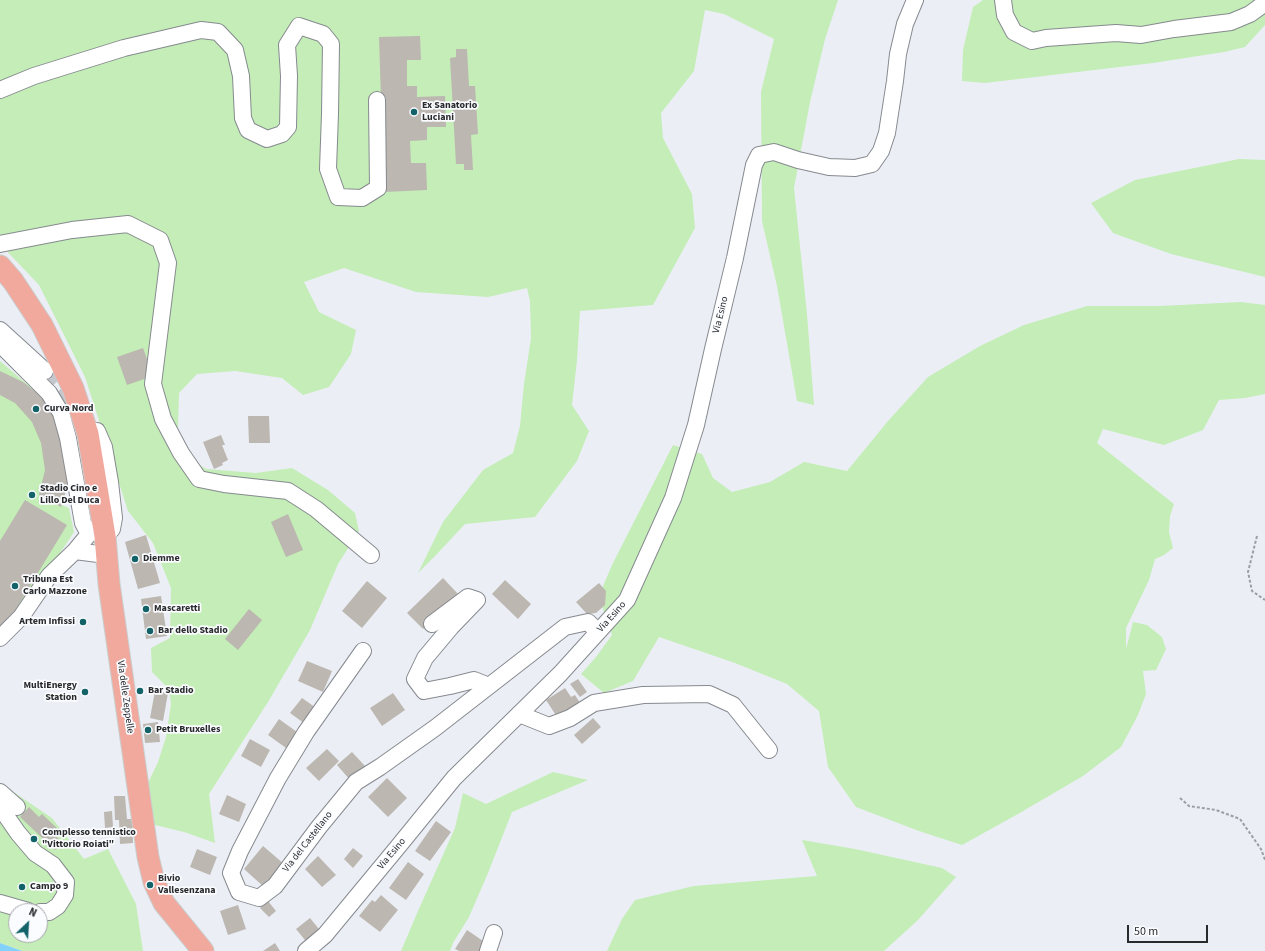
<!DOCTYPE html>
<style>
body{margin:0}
#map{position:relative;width:1265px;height:951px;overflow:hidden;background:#ebeff5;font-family:"Source Sans 3",sans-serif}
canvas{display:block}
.north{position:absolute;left:8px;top:903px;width:40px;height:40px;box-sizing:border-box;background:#fafcff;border:1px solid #a6a8ab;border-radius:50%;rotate:25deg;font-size:11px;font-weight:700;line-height:16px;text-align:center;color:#282a2c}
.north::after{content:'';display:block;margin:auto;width:14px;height:18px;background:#126268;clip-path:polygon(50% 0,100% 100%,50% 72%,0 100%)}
.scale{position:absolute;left:1127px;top:925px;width:81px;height:18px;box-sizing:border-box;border:2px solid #282a2c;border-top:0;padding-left:5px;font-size:12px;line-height:14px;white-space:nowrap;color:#282a2c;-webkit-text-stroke:3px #fafcff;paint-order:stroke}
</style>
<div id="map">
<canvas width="1265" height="951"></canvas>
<div class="north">N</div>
<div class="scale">50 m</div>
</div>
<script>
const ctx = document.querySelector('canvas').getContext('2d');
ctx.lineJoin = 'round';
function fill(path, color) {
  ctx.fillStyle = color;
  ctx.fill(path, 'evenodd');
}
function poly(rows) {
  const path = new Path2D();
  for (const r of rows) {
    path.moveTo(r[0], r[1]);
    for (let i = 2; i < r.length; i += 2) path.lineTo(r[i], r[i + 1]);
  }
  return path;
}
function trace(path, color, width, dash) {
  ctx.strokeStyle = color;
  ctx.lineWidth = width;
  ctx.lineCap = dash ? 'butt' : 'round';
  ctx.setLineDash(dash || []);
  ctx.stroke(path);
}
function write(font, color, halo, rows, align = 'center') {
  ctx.font = font + ' "Source Sans 3",sans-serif';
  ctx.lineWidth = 3.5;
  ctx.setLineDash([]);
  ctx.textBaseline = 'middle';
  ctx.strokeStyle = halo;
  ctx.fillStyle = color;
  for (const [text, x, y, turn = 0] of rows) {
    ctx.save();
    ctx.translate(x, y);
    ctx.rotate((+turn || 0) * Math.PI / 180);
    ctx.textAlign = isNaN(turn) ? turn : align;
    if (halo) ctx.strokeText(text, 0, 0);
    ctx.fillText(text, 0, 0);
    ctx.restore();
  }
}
fill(poly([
 [0,0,838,0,825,39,810,102,794,188,807,314,814,405,797,401,777,286,762,221,761,92,774,39,724,14,705,10,694,71,661,113,663,138,692,194,695,228,653,305,580,311,577,360,572,405,589,431,577,461,535,517,465,524,436,555,418,573,443,522,483,470,513,453,520,426,524,384,531,338,530,301,527,288,488,297,416,292,344,268,304,282,319,312,356,330,351,354,329,387,303,395,282,378,235,371,197,374,179,393,178,428,181,453,206,469,256,473,292,468,328,490,355,513,359,531,338,564,310,630,268,702,209,794,215,843,184,832,151,824,147,785,158,762,166,737,171,704,169,689,152,672,151,648,170,638,171,588,153,543,128,511,85,377,39,285,0,244],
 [983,0,1265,0,1265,25,1245,47,1224,52,1153,63,985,83,962,81,963,50,973,7],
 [1239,159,1265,160,1265,277,1171,254,1113,233,1091,203,1135,180],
 [1241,302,1265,305,1265,394,1245,398,1219,400,1203,430,1164,445,1103,429,1097,443,1174,504,1170,516,1169,532,1173,548,1164,555,1155,559,1149,580,1126,628,1126,649,1133,622,1147,625,1162,637,1166,649,1156,670,1143,671,1146,694,1138,715,1121,747,1083,776,1018,814,962,845,919,831,856,807,828,767,819,711,787,684,735,663,659,637,633,681,604,693,581,674,596,657,612,635,601,603,601,591,612,565,673,445,702,454,713,478,732,492,770,482,804,462,847,471,888,421,928,377,980,346,1024,325,1087,306,1160,306],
 [0,361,41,396,62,505,69,508,74,532,60,553,66,568,0,643],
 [553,772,588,780,512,812,488,873,469,917,453,943,450,951,401,951,418,911,455,828,463,793,486,804],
 [0,783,52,818,84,859,108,849,136,904,143,951,22,951,0,943],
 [16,911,40,911,40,935,16,935],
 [802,840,855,849,942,868,956,877,918,920,884,951,607,951,622,919,635,900,694,886,817,876]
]), '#c4edb7');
fill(poly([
 [0,943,22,951,0,951]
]), '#81d1fb');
fill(poly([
 [420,36,421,60,407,60,407,86,417,86,417,97,445,96,446,127,427,127,427,140,410,141,411,163,426,163,427,190,384,192,379,37],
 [456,49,467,49,469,86,475,86,478,134,471,135,473,170,464,170,464,164,456,164,450,58,456,57],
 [143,348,153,376,127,385,117,357],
 [0,371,23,382,41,396,55,416,69,467,68,485,61,507,39,495,45,470,41,443,32,422,15,403,0,395],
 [248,416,269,416,270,443,249,443],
 [221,435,225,445,222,445,228,460,222,463,223,465,214,469,203,442],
 [25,500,67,525,2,632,0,631,0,541],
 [288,514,303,550,286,557,271,522],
 [146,535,160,583,138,589,125,542],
 [443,578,458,594,423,629,407,613],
 [505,580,531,604,518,619,492,594],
 [367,581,387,598,362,628,342,611],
 [599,583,606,591,605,605,596,613,587,614,576,602],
 [161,596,167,636,146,639,141,599],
 [249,609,262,620,238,650,225,639],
 [307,661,332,671,323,692,298,681],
 [578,679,587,692,580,697,570,684],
 [565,688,571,697,575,695,582,706,559,720,546,700],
 [155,691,168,693,163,721,150,718],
 [393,693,405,710,382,726,370,708],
 [302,698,319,710,308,726,290,713],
 [593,718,601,727,582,744,574,735],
 [279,719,297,732,286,748,268,735],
 [158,722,160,742,145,743,143,724],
 [250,739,270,750,261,767,241,756],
 [327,749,339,761,319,781,306,768],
 [352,752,365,766,350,780,337,765],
 [387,778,407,798,388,817,368,797],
 [227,795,246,804,239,822,219,814],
 [114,796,125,796,127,819,132,819,133,843,120,844,119,820,115,820],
 [29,807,39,817,42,814,59,830,55,835,62,843,55,850,20,817],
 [112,811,113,827,105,828,104,812],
 [436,821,451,832,430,861,415,851],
 [263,846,284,864,264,887,244,869],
 [353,848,363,856,353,868,344,859],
 [197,849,217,857,210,875,190,867],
 [318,856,336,875,322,887,305,869],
 [408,862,424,874,406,900,389,888],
 [381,895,398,910,380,932,359,916,372,900,375,902],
 [268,901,276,911,269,917,260,908],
 [238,905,246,929,228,935,220,911],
 [310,918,323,934,309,945,296,929],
 [467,930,486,943,481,951,459,951,455,949],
 [275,943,280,951,263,951]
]), '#bcb7b1');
trace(poly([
 [45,371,77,407]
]), '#c4c8cd', 16, [16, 8]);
const minor = poly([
 [1003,0,1005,15,1014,32,1032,41,1046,38,1116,33,1141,35,1174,29,1231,22,1250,14,1265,3],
 [0,90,34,76,124,48,201,30,218,32,235,50,241,76,243,118,248,130,267,139,282,134,288,127,289,76,287,45,299,26,323,34,331,44,330,114,328,169,338,197,362,198,378,188,377,100],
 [0,244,72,230,128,224,160,240,168,263,153,384,163,419,181,453,199,479,224,484,288,491,316,509,371,555],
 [0,330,45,371],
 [0,344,49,393,61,413,68,438,83,523,89,534,75,551,49,576,21,617,0,638],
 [97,431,104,447,110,482,114,518,112,529,105,536,101,536],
 [75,551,106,555],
 [432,624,468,597,477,600,451,627,425,658,415,679,424,691,450,686,474,680,489,686],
 [363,651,306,732,278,778,240,851,231,873,239,892,259,898,275,886,319,827,356,782,380,767,435,728,565,627,588,622,598,632],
 [519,714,549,726,570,718,594,703,643,695,709,694,733,705,769,750],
 [0,792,17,807],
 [0,807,18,833,35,853,53,865,66,882,65,895,58,906,49,912,40,912],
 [0,903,28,911],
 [306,951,325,935,397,848,454,778,560,674,627,600,673,498,696,425,713,349,735,258,754,165,759,155,774,152,798,160,829,167,855,168,872,164,881,151,887,133,895,81,898,54,905,24,915,0],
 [488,951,494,933]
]);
const major = poly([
 [0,266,13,281,42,325,73,388,88,434,105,536,109,584,148,857,154,882,164,903,203,951]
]);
trace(minor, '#868a8f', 18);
trace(major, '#cbcccc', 23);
trace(poly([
 [1257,536,1248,572,1252,591,1265,600],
 [1180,798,1189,806,1216,810,1240,819,1261,849,1265,860]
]), '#9b9ea3', 2, [3, 2]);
trace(minor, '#fff', 16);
trace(major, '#f1a99d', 21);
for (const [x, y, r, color] of [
 [414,112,4,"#126268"],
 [36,409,4,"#126268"],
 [32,495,4,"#126268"],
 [135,559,4,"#126268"],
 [15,586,4,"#126268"],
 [146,609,4,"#126268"],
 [83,622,4,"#126268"],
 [150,631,4,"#126268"],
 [140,691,4,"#126268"],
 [85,692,4,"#126268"],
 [148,730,4,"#126268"],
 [34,839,4,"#126268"],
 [150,885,4,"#126268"],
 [22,887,4,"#126268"]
]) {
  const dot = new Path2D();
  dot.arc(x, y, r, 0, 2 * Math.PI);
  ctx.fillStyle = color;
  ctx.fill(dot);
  trace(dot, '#fafcff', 1.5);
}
write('bold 10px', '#282a2c', '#fafcff', [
 ["Ex Sanatorio",422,106],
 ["Luciani",422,118],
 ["Curva Nord",44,409],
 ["Stadio Cino e",40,489],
 ["Lillo Del Duca",40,501],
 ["Diemme",143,559],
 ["Tribuna Est",23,580],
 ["Carlo Mazzone",23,592],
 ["Mascaretti",154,609],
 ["Artem Infissi",75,622,"right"],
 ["Bar dello Stadio",158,631],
 ["MultiEnergy",77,686,"right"],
 ["Station",77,698,"right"],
 ["Bar Stadio",148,691],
 ["Petit Bruxelles",156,730],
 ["Complesso tennistico",42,833],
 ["\"Vittorio Roiati\"",42,845],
 ["Bivio",158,879],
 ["Vallesenzana",158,891],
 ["Campo 9",30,887]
], 'left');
write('10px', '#282a2c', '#fafcff', [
 ["Via Esino",721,315,-76],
 ["Via Esino",612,617,-48],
 ["Via delle Zeppelle",125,697,82],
 ["Via del Castellano",308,842,-52],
 ["Via Esino",392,854,-50]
]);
</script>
